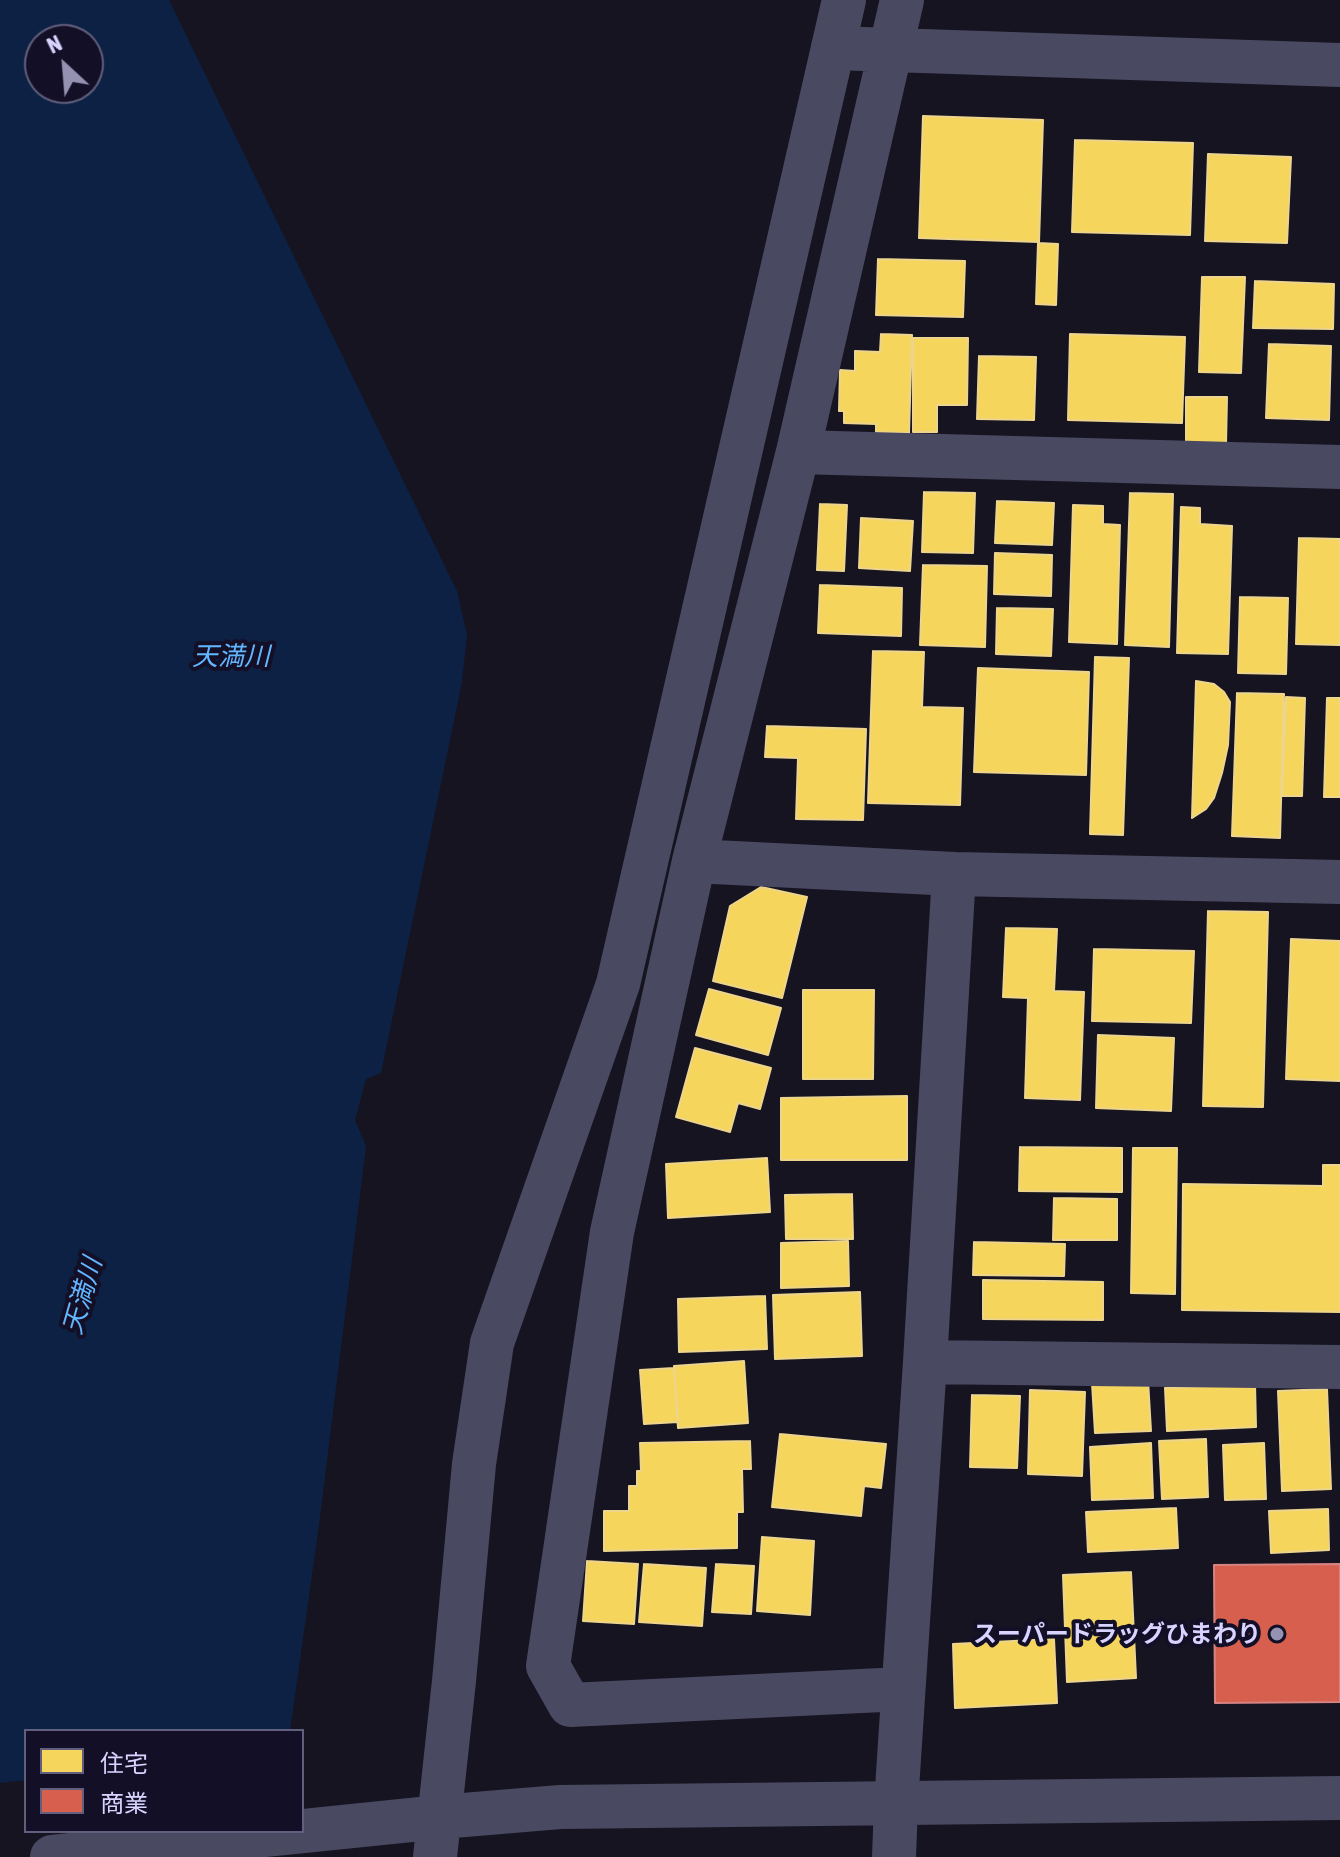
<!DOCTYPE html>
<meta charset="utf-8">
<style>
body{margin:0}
#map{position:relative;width:1340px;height:1857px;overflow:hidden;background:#161421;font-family:"Asap Condensed","Noto Sans JP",sans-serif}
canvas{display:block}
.legend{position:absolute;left:24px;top:1729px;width:280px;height:104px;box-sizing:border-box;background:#130f26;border:2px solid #625e7d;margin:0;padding:10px 14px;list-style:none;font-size:24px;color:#d9d4ff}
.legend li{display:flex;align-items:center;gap:16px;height:40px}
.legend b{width:40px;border:2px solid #625e7d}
.north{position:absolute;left:24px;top:24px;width:80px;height:80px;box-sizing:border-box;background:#130f26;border:2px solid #625e7d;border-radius:50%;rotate:334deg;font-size:22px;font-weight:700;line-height:32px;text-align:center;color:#d9d4ff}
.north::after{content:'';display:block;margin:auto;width:28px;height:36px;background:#9591b1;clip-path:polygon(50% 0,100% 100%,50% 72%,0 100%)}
</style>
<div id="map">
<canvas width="1340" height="1857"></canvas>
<ul class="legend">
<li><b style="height:22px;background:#f6d55c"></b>住宅</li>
<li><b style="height:22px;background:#d6604d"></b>商業</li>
</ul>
<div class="north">N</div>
</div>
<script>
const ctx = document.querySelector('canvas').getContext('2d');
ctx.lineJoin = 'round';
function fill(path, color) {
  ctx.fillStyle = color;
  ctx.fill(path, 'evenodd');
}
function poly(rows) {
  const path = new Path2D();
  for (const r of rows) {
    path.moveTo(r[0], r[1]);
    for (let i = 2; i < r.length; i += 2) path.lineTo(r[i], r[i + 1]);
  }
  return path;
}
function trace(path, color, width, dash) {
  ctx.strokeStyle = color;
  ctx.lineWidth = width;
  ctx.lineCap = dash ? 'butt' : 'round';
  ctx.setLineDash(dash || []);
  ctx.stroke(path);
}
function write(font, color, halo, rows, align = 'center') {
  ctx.font = font + ' "Asap Condensed","Noto Sans JP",sans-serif';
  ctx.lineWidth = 8;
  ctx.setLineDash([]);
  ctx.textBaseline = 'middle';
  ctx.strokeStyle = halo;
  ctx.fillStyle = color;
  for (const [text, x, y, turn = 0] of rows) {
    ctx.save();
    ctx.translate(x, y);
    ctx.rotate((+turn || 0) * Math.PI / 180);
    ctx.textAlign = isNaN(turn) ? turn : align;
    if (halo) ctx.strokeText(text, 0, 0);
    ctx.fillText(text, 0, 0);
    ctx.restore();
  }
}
fill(poly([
 [0,0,169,0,457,591,467,635,462,682,381,1073,366,1079,355,1120,366,1146,319,1525,290,1731,26,1731,26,1831,0,1857],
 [40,40,88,40,88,88,40,88]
]), '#0d2144');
fill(poly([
 [26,1780,26,1831,280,1831,276,1857,0,1857,0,1783]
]), '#161421');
const homes = poly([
 [923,116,1043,120,1039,242,919,238,923,116],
 [1075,140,1193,143,1190,235,1072,232,1075,140],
 [1208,154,1291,157,1287,243,1205,241,1208,154],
 [1038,243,1058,244,1056,305,1036,304,1038,243],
 [878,259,965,261,963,317,876,315,878,259],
 [1202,277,1245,277,1241,373,1199,372,1202,277],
 [1255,281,1334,284,1333,329,1253,328,1255,281],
 [881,334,912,335,909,433,876,432,876,424,844,423,844,411,839,411,840,370,855,371,855,351,880,352,881,334],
 [1070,334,1185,337,1182,423,1068,420,1070,334],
 [913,338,968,338,967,405,937,405,937,432,913,432,913,338],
 [1269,344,1331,346,1329,420,1266,418,1269,344],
 [979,356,1036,357,1034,420,977,419,979,356],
 [1186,397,1227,397,1226,444,1186,443,1186,397],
 [924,492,975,493,973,553,922,552,924,492],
 [1130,493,1173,494,1169,647,1125,645,1130,493],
 [997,501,1054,503,1052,545,995,543,997,501],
 [820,504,847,505,844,571,817,570,820,504],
 [1073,505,1103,506,1103,524,1120,525,1117,644,1069,642,1073,505],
 [1181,507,1200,508,1200,524,1232,526,1228,654,1177,653,1181,507],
 [861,518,913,521,910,571,859,568,861,518],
 [1299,538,1340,539,1340,645,1296,644,1299,538],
 [995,553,1052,555,1051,596,994,594,995,553],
 [923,565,987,566,985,647,920,645,923,565],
 [820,585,902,588,901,636,818,633,820,585],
 [1240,597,1288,598,1286,674,1238,673,1240,597],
 [997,608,1053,609,1051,656,996,654,997,608],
 [873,651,924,652,922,707,963,708,960,805,868,803,873,651],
 [1095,657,1129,658,1123,835,1090,834,1095,657],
 [978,668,1089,672,1086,775,974,772,978,668],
 [1196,681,1214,684,1224,692,1230,702,1228,745,1222,773,1214,798,1206,809,1192,818,1196,681],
 [1237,693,1284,694,1280,838,1232,836,1237,693],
 [1286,697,1305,698,1302,796,1282,796,1286,697],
 [1327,698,1340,698,1340,797,1324,797,1327,698],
 [767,726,866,729,863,820,796,819,798,758,765,757,767,726],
 [761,887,807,897,782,998,713,981,730,906,761,887],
 [1208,911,1268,912,1263,1107,1203,1106,1208,911],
 [1006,928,1057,929,1054,991,1084,992,1080,1100,1025,1098,1028,998,1003,997,1006,928],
 [1291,939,1340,941,1340,1081,1286,1079,1291,939],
 [1094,949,1194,951,1191,1023,1092,1021,1094,949],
 [709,989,781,1008,768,1055,696,1035,709,989],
 [803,990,874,990,873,1079,803,1079,803,990],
 [1098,1035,1174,1038,1171,1111,1096,1108,1098,1035],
 [695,1048,771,1068,760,1109,738,1103,730,1132,676,1117,695,1048],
 [907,1096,907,1160,781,1160,781,1098,907,1096],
 [1020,1147,1122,1148,1122,1192,1019,1191,1020,1147],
 [1133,1148,1177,1148,1175,1294,1131,1293,1133,1148],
 [767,1158,770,1212,668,1218,666,1164,767,1158],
 [1323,1165,1340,1165,1340,1312,1182,1310,1183,1184,1323,1186,1323,1165],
 [852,1194,853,1239,786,1239,785,1195,852,1194],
 [1054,1198,1117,1199,1117,1240,1053,1240,1054,1198],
 [848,1241,849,1286,781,1288,781,1243,848,1241],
 [974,1242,1065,1244,1064,1276,973,1275,974,1242],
 [983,1280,1103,1282,1103,1320,983,1319,983,1280],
 [860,1292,862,1356,775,1359,773,1295,860,1292],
 [765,1296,767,1349,679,1352,678,1299,765,1296],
 [744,1361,748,1423,678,1428,674,1366,744,1361],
 [674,1368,678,1422,644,1424,640,1370,674,1368],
 [1148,1380,1151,1431,1095,1433,1092,1383,1148,1380],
 [1255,1384,1256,1427,1167,1431,1165,1388,1255,1384],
 [1327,1389,1331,1489,1282,1491,1278,1391,1327,1389],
 [1030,1390,1085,1392,1082,1476,1028,1474,1030,1390],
 [972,1395,1020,1396,1017,1468,970,1467,972,1395],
 [780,1434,886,1444,881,1488,864,1486,861,1516,772,1507,780,1434],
 [1206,1439,1208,1497,1162,1499,1159,1441,1206,1439],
 [750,1441,751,1469,742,1469,743,1512,737,1512,737,1548,604,1551,604,1511,629,1511,629,1486,637,1486,637,1471,641,1471,640,1443,750,1441],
 [1151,1443,1153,1498,1092,1500,1090,1447,1151,1443],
 [1264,1443,1266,1499,1225,1500,1223,1445,1264,1443],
 [1176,1508,1178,1548,1088,1552,1086,1512,1176,1508],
 [1328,1509,1329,1550,1271,1553,1269,1511,1328,1509],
 [762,1537,814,1541,810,1615,757,1611,762,1537],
 [587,1561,638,1564,634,1624,583,1621,587,1561],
 [644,1564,706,1568,702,1626,639,1622,644,1564],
 [716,1564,754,1566,751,1614,712,1612,716,1564],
 [1131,1572,1136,1678,1067,1682,1063,1575,1131,1572],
 [1054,1639,1057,1703,955,1708,953,1644,1054,1639]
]);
fill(homes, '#f6d55c');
trace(homes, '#edd58d', 2);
const shops = poly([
 [1340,1564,1340,1702,1215,1703,1214,1565,1340,1564]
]);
fill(shops, '#d6604d');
trace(shops, '#d78382', 2);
trace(poly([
 [902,0,798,452,694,861,612,1232,548,1666,570,1705,903,1689],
 [833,48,1340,65],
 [798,452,1340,467],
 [694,861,954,874,1340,882],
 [925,1362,1340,1367],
 [896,1804,925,1362,954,874]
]), '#4a4962', 44);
trace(poly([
 [52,1857,440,1817,560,1807,1340,1798],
 [435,1857,454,1681,474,1464,492,1343,618,984,844,0],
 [894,1857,896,1804]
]), '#4a4962', 44);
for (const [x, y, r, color] of [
 [1277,1634,8,"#9591b1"]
]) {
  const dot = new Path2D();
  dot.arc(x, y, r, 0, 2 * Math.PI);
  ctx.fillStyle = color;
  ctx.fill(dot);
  trace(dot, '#130f26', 3);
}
write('bold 24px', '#d9d4ff', '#130f26', [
 ["スーパードラッグひまわり",1261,1634]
], 'right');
write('italic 26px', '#62b6ff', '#130f26', [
 ["天満川",231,657],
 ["天満川",83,1296,-74]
]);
</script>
